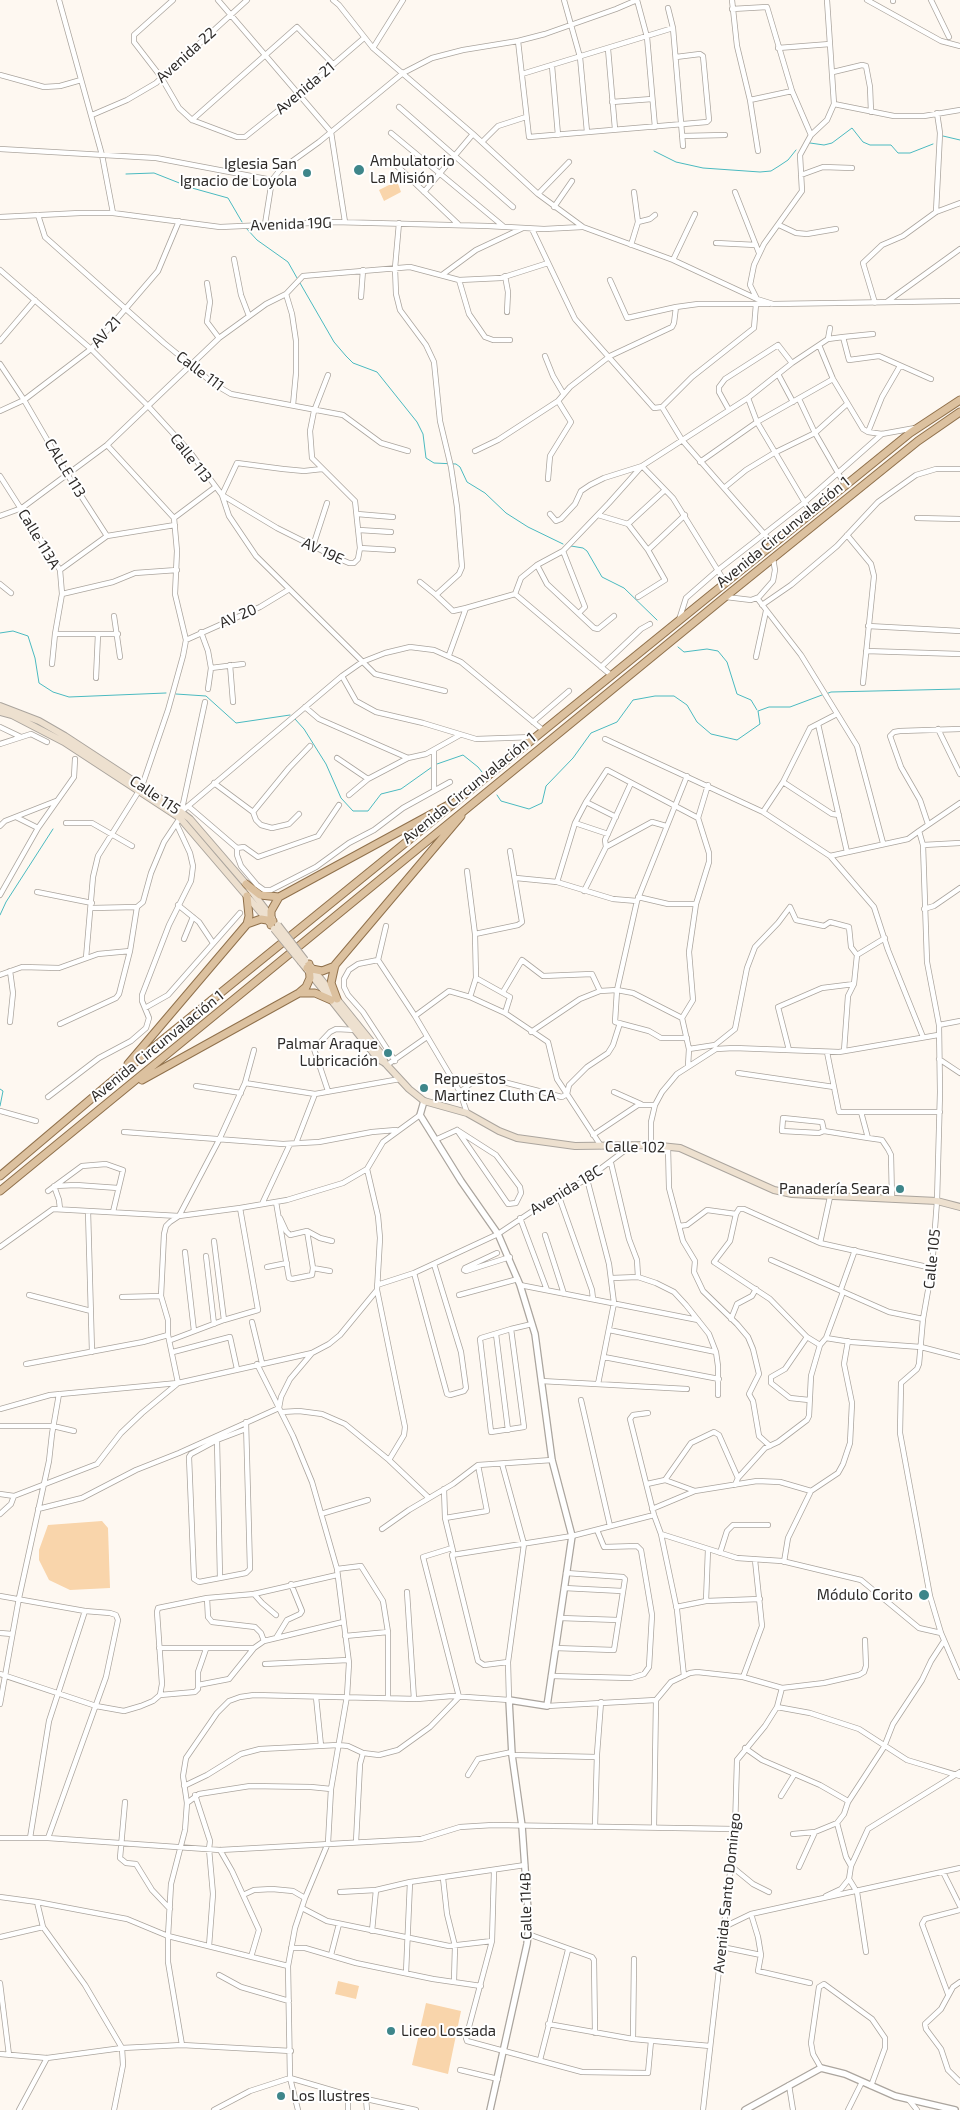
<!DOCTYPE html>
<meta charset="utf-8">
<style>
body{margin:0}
canvas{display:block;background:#fef8f1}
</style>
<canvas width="960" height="2110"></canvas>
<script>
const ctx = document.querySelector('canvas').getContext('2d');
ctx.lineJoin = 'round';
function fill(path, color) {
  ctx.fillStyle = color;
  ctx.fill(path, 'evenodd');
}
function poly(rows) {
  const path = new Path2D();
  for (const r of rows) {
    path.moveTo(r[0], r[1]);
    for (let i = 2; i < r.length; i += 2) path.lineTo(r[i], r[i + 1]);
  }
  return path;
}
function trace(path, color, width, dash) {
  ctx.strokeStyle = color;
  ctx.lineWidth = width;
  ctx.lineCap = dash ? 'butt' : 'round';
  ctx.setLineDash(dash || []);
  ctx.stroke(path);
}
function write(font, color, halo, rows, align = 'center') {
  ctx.font = font + ' "Exo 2",sans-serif';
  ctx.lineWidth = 4;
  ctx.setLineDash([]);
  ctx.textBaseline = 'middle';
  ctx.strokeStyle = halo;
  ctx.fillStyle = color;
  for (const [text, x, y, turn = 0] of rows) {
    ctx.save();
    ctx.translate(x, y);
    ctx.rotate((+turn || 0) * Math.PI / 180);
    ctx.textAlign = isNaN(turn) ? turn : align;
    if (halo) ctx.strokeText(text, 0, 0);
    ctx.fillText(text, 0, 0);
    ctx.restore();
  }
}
fill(poly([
 [397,181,401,192,384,201,379,190],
 [102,1521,108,1528,110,1588,70,1590,49,1580,39,1560,39,1550,48,1525],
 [338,1981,359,1986,356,1999,335,1994],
 [426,2003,461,2011,448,2074,412,2065]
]), '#f9d5ab');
trace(poly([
 [943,136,960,140],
 [810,143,824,145,832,143,852,128,863,142,870,145,891,145,898,153,910,153,933,144],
 [654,151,676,162,703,168,760,172,771,171,779,166,788,160,796,150],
 [126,174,154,173,192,188,228,198,242,222],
 [246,228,257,240,288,262,297,278],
 [300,283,334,342,346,356,353,363,377,372,417,422,423,434,426,458,434,463,456,464,460,467,467,482,485,493,506,513,528,527,563,544],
 [571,546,583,548,587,551,602,577,624,588,657,620],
 [0,633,13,631,28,636,35,658,39,683,53,692,69,697,166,693],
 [678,647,684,652,707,649,718,651,727,662,737,694,751,700,757,710],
 [176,694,206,696,236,723,290,715],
 [826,694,831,692,960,689],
 [295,719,304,729,326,764,341,798,353,811,368,811,381,794,401,789,432,767],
 [437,764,463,755,478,767,482,772],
 [497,795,501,801,529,809,542,803,546,786,573,758,591,733,617,722,633,700,655,696,674,696,687,705,697,722,711,734,737,740,760,724,758,711,769,707,790,707,822,695],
 [0,915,6,902,53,829],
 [0,1089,3,1091,0,1106]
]), '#4bbac0', 1);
const minor = poly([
 [59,0,102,155,113,213],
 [173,0,134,35,134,42,161,77,179,108,192,120,237,137,245,137,299,94,364,38],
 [218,0,331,132,345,222],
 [333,0,339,5,373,48,473,134,538,194,583,227,673,260,757,299,773,304,960,301],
 [564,0,580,57,587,132],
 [637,0,647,37,655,127],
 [732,0,737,46,750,100,758,151],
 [867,0,941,41,960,46],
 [893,0,893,1],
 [931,0,949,37],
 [668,8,673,28,683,146],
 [732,9,767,7,792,91,811,135],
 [518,41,529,137,707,122,709,120,703,56,700,54,676,57],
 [373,48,403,0],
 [778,48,830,44],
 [608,49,615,129],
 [552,66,558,135],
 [833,72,862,65,866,66,870,87,871,112],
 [522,74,673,28],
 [0,75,44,87,60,86,81,80],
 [750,100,792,91],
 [612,102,652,99],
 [834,104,894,116,924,116,960,110],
 [399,107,513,207],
 [92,115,127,100,156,83,247,0],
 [192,120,297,27,333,64],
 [391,133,503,226],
 [682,136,725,135],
 [482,142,498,126,526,117],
 [0,149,156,158,272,180],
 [396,165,458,224],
 [801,175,823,167,852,168],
 [424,192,473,134],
 [735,192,759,253],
 [538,194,569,162],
 [554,207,572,181],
 [936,212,940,133,937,113],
 [38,215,45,237,164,343,214,384,231,394,343,415,381,443,408,451],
 [0,217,80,213,113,213,220,227,334,222,488,226,544,229,582,227],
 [638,222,650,219,655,215],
 [399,223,395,268,396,294,400,310,426,345,434,362,440,421,451,467,457,507,462,567,459,574,436,595,453,611,466,608],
 [265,224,272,180,280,170,319,142,403,73,432,58,463,50,518,41,545,34,616,9,637,0],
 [779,225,796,233,807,234,836,229],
 [532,229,575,319,654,408,662,407,682,440,773,544],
 [716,243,756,245],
 [631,245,638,222,634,192],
 [234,259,241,295,249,316],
 [673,260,695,214],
 [0,270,91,349,148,406,190,452,222,495,229,516,256,556,375,674,445,691],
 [442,275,476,250,523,228],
 [505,276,508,292,507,312],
 [459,280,469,314,485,337,493,340,510,340],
 [610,280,627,318,676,307],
 [207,283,210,302,207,322,219,338],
 [361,297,363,270],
 [757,299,750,285,754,265,764,244,802,191,800,155,811,135,827,120,834,104,827,0],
 [888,301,960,249],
 [875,303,863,263,882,245,903,236,936,212,960,203],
 [873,334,843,337,849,360,879,356,931,379],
 [828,339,843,337],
 [0,341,35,300],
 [819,345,833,379,863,429,868,432,882,434,915,428],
 [545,356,553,376,563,393],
 [0,364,24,400,67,474,107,536],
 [778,374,793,402],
 [748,398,757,422,811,513],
 [799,399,815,433,845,485],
 [293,405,296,373,296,341,292,314,286,294,303,276,410,267,459,280,501,278,548,263],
 [662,407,692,377,754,328,756,304],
 [729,410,719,392,719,387,725,379,778,345,792,363],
 [0,411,24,400,91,349,158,271,179,221],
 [868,432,882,397,900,366],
 [475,451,498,440,558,401,570,387,610,356,672,327,674,323,676,307,698,304,769,304],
 [700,462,757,422,833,379],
 [322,469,304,471,283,469,237,463,222,495,277,528,335,557,349,563,354,563,358,559,360,548,355,501,312,458,310,431,314,411,328,375],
 [0,476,60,570,62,594,55,634,118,634],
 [548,479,550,456,571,422,558,401],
 [724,488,746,470,774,453,815,433,847,404],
 [357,514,393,517],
 [550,514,556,521,561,519,575,504,581,491,590,485,604,478,642,466,673,498,725,582],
 [598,515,628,524,648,550,665,580,638,597],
 [0,516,22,508,107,445,219,338,266,304,286,294],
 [174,518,214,488],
 [917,518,960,519],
 [628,524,665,490],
 [359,530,391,532],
 [847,535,871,564,874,576,863,683],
 [313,546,327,503],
 [360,548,393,550],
 [648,550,685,515],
 [563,551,585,607,579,613],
 [537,565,547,584,594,628,598,629,614,616],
 [60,570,107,536,175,525],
 [420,582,436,595],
 [0,584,11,593],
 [62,594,113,582,135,573,177,570],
 [515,594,612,676],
 [726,597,751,600,759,597,773,581,775,570,773,558],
 [757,598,801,655,857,746,883,843],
 [762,605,791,585,837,546,878,502,916,475,936,469,960,469],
 [114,616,120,657],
 [679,620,686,598,718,570,805,502,882,434],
 [868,626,960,631],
 [201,632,208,651,211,668,208,689],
 [186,640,260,607,288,590],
 [866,651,960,654],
 [449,655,466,608,515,594,521,578,537,565,563,551,609,503,642,466,748,398,792,363,828,339,830,328],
 [756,657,766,611],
 [52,664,55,634],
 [230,665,233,702],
 [601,667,641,629,650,624],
 [211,668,243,664],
 [342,676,356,701,376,712,423,723,476,739,534,737],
 [96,678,98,634],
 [305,707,319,719,408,758,426,754,460,735],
 [533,722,569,691],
 [818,724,847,852],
 [0,727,21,737],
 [938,729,960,774],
 [605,739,763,812,830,856,874,907,888,950,923,1037],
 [0,744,31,734,47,742],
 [434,750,434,790],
 [337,758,368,779],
 [687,776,637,901,617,990,615,1022,649,1031,661,1038,687,1038],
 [783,782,832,814,839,815],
 [214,783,253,812,289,768,310,746],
 [349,795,368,779,408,758],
 [586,802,616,817],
 [960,803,919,831,923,845,927,962,939,1025,940,1092,937,1201,932,1268,923,1319,919,1364,917,1369,901,1383,900,1433,930,1596,941,1633,960,1677],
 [188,806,237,848,244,847,258,857,318,836,339,805],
 [181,812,342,676,362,662,385,653,410,647,434,650,461,662,544,731],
 [253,812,256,820,261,825,272,828,289,824,299,814],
 [763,812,783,782,810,728,837,714],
 [16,817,38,828],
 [66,823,92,823,132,846],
 [575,823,608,834],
 [928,824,920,800,901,767,890,736,894,732,900,731,960,729],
 [0,826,5,821,56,801],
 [923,845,960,843],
 [606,847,605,840,631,783],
 [237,848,237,855,241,866,257,885,264,890,271,890,316,867,349,843,374,830,403,808,450,782],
 [830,856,908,839,919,831],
 [467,871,475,934,476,978,470,997],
 [516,878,557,882,613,899,637,901],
 [557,882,575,823,586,802,607,770,698,818],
 [584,891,606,847,652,822,666,826],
 [37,892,92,903],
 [0,895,38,828,74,777,75,759],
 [638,897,668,904,696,904],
 [178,905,199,922,213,943],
 [92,908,137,907,143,902,151,873,164,842,180,818,205,702],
 [924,909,934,906,960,888],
 [386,926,378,960,415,1016,460,1092,467,1113],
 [475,934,518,925,522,922,510,851],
 [184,939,193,917],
 [857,955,885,938],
 [86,958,93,877,98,856,142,786,168,710,183,656,186,640,175,594,177,551,174,518,107,445],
 [378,960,358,964,349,970,344,979,344,987,348,995,363,1012,395,1061],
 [0,975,22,967,59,968,98,954,130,951],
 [476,978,510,997,505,1013],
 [503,992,522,960,543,976,592,974,600,991],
 [145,1008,168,995,240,913],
 [415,1016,449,991,470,997,505,1013,548,1042,557,1079,567,1094],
 [682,1018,693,1000,689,952,696,904,709,862,709,853,698,818,708,785],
 [10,1022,13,993,10,971],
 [60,1024,116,998,119,994,130,951,137,907],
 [939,1025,960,1021],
 [531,1032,580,999,600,991,617,990,633,993,682,1018,689,1049,688,1066],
 [689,1049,715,1045,735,1029,747,968,755,947,778,923,790,907,796,920,824,926,830,922,849,927,851,947,857,955,854,984,848,996,844,1051],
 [789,1050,778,1007,822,988,854,984],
 [827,1052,834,1087],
 [939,1059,960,1073],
 [387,1065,427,1037],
 [738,1073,834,1087,839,1112,940,1112],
 [245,1083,254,1050],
 [196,1086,241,1093],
 [328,1091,314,1049,330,1032,336,1029,356,1030],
 [460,1092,480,1076,562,1097,567,1094,601,1146],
 [614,1092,641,1104],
 [567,1094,569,1085,587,1067,608,1053,613,1045,620,1023],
 [48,1097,99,1058,131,1041,146,1028,149,1018,142,1001,142,995,169,925,191,881,192,874,193,866,190,853,177,825],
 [0,1111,36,1121],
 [861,1112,868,1138,882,1140,888,1149,891,1155,892,1199],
 [457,1130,496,1155,520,1187,521,1193,516,1203,508,1204,457,1130],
 [824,1131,822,1122,783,1118,782,1131,819,1133,824,1131,868,1138],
 [124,1132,283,1144,319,1142,372,1132,396,1130],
 [593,1135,638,1105,655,1105],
 [435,1140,457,1130],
 [296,1143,315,1094],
 [651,1145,651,1122,655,1105,662,1092,677,1074,716,1049,734,1048,839,1052,938,1035],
 [668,1147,669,1188,683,1241,695,1261,694,1272,703,1291,737,1324,748,1337,753,1349,759,1374,749,1394,753,1401,759,1436,770,1446],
 [611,1163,629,1239,637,1260,638,1277],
 [587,1179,609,1264,614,1303,598,1384],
 [48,1191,82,1166,106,1164,123,1170,113,1212],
 [558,1194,592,1290,593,1299],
 [276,1202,289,1278,292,1279,312,1275,313,1268],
 [262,1204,290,1144],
 [60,1209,59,1200,54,1186,76,1185,118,1188],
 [88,1211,92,1352],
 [736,1214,730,1241,714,1262,770,1299,807,1337],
 [280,1218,286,1231,290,1235,307,1231,320,1238,332,1241],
 [520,1218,547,1290],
 [679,1226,687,1225,707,1210,736,1214,739,1209,744,1209,820,1243,932,1268],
 [307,1231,313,1268,330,1271],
 [545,1235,564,1294],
 [214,1241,224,1320],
 [820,1243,830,1197],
 [0,1247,53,1209,179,1216,219,1140,245,1083,315,1094,400,1079],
 [185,1252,194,1331],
 [497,1253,465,1268,464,1270,466,1271,510,1257],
 [206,1256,214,1324],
 [771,1260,889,1312,923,1319],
 [267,1267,287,1263],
 [414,1273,447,1394,450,1395,464,1391,466,1388,461,1352,434,1264],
 [612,1278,638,1277,656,1283,674,1292,686,1305,709,1334,716,1352,718,1366,718,1395],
 [377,1285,414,1273,498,1234,558,1194,587,1179,632,1145],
 [520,1285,698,1320],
 [841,1289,855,1250],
 [377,1290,405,1427,404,1435,389,1460],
 [29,1295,91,1311],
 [459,1295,518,1279],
 [122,1297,161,1296],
 [731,1319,737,1304,752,1296,756,1289],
 [252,1322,262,1363],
 [511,1329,524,1427,491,1432,480,1339,481,1338,511,1329,532,1324],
 [609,1330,716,1352],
 [496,1334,508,1430],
 [826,1338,851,1342,921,1347,960,1357],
 [171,1340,224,1320,258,1310,240,1208],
 [173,1352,230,1337,237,1369],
 [604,1357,719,1379],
 [26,1364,143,1342,168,1335],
 [257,1364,293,1436,312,1482,337,1569,349,1663,347,1696,331,1789,328,1843,305,1898,295,1928,288,1966,290,2078,298,2110],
 [541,1381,687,1389],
 [178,1383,168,1335,168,1320,161,1296,164,1234,166,1226,170,1222,179,1216,240,1208,287,1200,343,1183,367,1169,383,1142,420,1115],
 [581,1400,610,1526],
 [809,1400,790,1398,771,1383,771,1377,785,1369,807,1337,820,1345],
 [0,1409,50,1395,178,1383,312,1353,329,1344,340,1335,377,1290,380,1238,378,1216,367,1169],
 [282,1412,299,1411,322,1414,345,1424,389,1460,429,1498],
 [648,1413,633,1415,630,1419,654,1515,661,1534,677,1610,684,1676],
 [246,1422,250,1569,246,1573,199,1582,194,1579,189,1457,191,1454,217,1440,246,1429],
 [0,1426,53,1426,74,1431],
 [217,1440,220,1578],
 [665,1480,695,1491],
 [647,1484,665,1480,691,1443,714,1432,719,1435,738,1478],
 [735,1485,738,1478,765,1448,778,1442,807,1420,809,1416,811,1376,820,1345,826,1338,843,1292],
 [444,1489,445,1518,453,1551],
 [0,1494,14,1496],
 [38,1509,82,1498,136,1470,179,1453,279,1408,281,1397,290,1379,312,1353],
 [652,1509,695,1491,757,1481,780,1482,811,1491],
 [0,1514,11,1504,14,1496,97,1464,121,1433,142,1413,177,1384],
 [321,1514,368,1500],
 [445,1518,487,1511,478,1465],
 [382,1529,409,1510,453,1484,478,1465,552,1460],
 [661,1534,737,1558,782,1561,861,1580,919,1628,941,1633],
 [720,1553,727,1531,733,1525,768,1525],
 [784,1562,788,1538,811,1491,838,1473,843,1464,850,1443,852,1403,844,1364,848,1341],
 [337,1569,361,1566,383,1601,388,1632,388,1698],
 [564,1588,622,1591],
 [407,1592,414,1699],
 [254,1594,262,1603,276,1615],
 [0,1596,85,1611,110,1613,116,1615,118,1620,106,1677,48,1838],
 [207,1598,208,1617,212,1622,255,1627,261,1633,264,1641],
 [706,1601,708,1549],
 [676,1607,706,1601,760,1599],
 [560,1618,618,1620],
 [0,1633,12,1634],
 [345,1636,388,1632],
 [276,1638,287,1620,300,1614,302,1611,291,1584],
 [159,1648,254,1648],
 [555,1648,614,1650,625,1579,623,1577,566,1573],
 [508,1662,484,1665,478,1661,452,1555,572,1536,654,1515],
 [265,1664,348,1660],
 [0,1674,96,1706,124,1711,141,1706,153,1701,160,1695,195,1692,198,1689,198,1672,206,1649],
 [551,1676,631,1678,644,1674,649,1667,652,1615,641,1550,637,1546,604,1547,597,1530],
 [743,1677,762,1626,755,1560],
 [198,1685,229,1679,254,1648,264,1641,343,1622],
 [160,1695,162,1684,157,1612,158,1608,207,1598,254,1594,337,1575],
 [316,1697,321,1746],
 [0,1704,19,1598,49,1461,52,1434,59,1394],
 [547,1706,656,1700],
 [777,1707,810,1713,859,1729,907,1760,960,1776],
 [745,1748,762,1760,820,1785,848,1801],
 [512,1755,597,1757],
 [468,1775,478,1759,512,1752],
 [184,1786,207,1775,241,1754,260,1749,338,1745,348,1746,363,1753,379,1755,398,1750,430,1727,459,1697,423,1557,452,1548],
 [195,1795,210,1841,209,1849,213,1894,209,1946],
 [781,1796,794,1775],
 [125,1802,120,1858,126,1863,136,1864,152,1890,170,1909],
 [187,1803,199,1794,250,1786,311,1787,331,1789],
 [837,1823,846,1857,851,1866],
 [595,1827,597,1754,601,1702],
 [654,1827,656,1700,671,1682,690,1673,697,1672,743,1677,782,1688,824,1683,859,1675,864,1672,866,1666,865,1640],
 [793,1834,815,1832],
 [0,1838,48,1838,220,1850,421,1839,460,1827,493,1825,735,1829],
 [30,1838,49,1721,85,1611],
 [356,1842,360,1764,363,1753],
 [220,1850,232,1871,259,1930,251,1957],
 [731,1866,753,1884,769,1892],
 [799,1867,815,1832,837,1823,844,1814,848,1802,884,1747,893,1724,922,1680,931,1661,944,1641],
 [494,1871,492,1941,466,2038,467,2041,582,2072,648,2073,651,2041],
 [943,1872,960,1906],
 [443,1878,447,1914,455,1946,454,1981],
 [849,1879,857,1892,866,1952],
 [340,1892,376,1890,410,1882,525,1865],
 [243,1895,254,1890,272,1889,293,1891,305,1898],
 [826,1896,841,1889,849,1879,851,1866,868,1829,960,1772],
 [0,1897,37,1902,127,1919,168,1936,288,1966],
 [37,1902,43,1927,85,1985,122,2048,123,2065,114,2110],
 [302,1908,327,1921,449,1946,492,1941],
 [751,1914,758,1937,761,1955,758,1971,810,1983],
 [724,1927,751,1914,960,1868],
 [372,1931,376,1890],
 [528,1934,592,1957,594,1960,595,2033],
 [0,1937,43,1927],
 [722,1947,761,1955],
 [291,1948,305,1948,356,1963,433,1979,481,1986],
 [331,1955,339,1924],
 [406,1973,410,1882],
 [219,1975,241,1987,289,2001],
 [960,1982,953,1987,941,2009,925,2024,926,2029,941,2049,948,2070,960,2082],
 [0,1983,9,2055],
 [948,1994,922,1924,925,1919,960,1910],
 [548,2024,633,2039,710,2046],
 [633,2039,634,1959],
 [182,2045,168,1962,168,1936,171,1884,185,1830,187,1803,183,1776,186,1758,217,1713,229,1701,240,1697,254,1695,417,1699,452,1696,509,1700,508,1662,524,1544,502,1464],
 [0,2054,47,2058,122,2048,182,2045,291,2051],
 [540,2060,568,1950],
 [821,2068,813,2054,811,2043,819,1987,824,1984,872,2019,885,2038,885,2048,871,2086],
 [460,2070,498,2079],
 [789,2085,793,2110],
 [366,2099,367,2110],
 [909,2100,917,2110],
 [19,2110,47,2058],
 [214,2110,250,2091,290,2078,348,2095,416,2110],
 [348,2110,348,2095],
 [703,2110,735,1829,737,1760,765,1726,777,1707,782,1688],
 [848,2110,862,2082]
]);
const tertiary = poly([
 [424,1101,420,1115,461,1181,498,1234,520,1285,535,1334,552,1460,572,1536,547,1706,509,1700,512,1755,522,1826,529,1925,527,1944,490,2110],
 [745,2110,821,2068,845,2074,895,2096,955,2110]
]);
const secondary = poly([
 [0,706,39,721,65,736,181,812,190,819,246,884,272,918],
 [0,712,12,715,64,742,180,818,269,922],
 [301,962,378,1059,385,1063,409,1089,424,1101,467,1113,499,1131,517,1138,575,1146,651,1145,680,1148,774,1190,792,1194,937,1201,960,1207],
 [311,967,382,1055,385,1063]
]);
const primary = poly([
 [246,884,260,895,279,897],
 [247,924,261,919,273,921],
 [271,925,271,911,279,897,450,804],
 [307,968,322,971,335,966],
 [299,993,315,993,331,1000],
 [337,999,331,983,335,965,461,816],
 [128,1064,247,924,249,916,247,896],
 [142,1080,299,993,306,987,310,978,309,964],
 [0,1176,117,1077,910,433,960,400],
 [0,1191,725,597,918,441,960,412]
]);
trace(minor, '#aba59e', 6);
trace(tertiary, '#aba59e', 8);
trace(secondary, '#aba59e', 8);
trace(primary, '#90714c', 9);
trace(minor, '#fff', 4.5);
trace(tertiary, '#fff', 5.5);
trace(secondary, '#ede0cf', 6);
trace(primary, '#dcc19f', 7);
const secondaryBridge = poly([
 [278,925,305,960],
 [274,929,301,962]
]);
trace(secondaryBridge, '#aba59e', 8, []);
trace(secondaryBridge, '#ede0cf', 6);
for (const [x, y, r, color] of [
 [359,170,6,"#3e868a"],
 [307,173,5,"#3e868a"],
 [388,1053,5,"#3e868a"],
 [424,1088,5,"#3e868a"],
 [900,1189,5,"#3e868a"],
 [924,1595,6,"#3e868a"],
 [391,2031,5,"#3e868a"],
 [281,2096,5,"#3e868a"]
]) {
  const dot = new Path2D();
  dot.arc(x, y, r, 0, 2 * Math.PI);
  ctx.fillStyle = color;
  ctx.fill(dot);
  trace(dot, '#fff', 2);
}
write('15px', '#2e2b29', '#fff', [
 ["Avenida 22",186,55,-42],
 ["Avenida 21",305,88,-40],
 ["Avenida 19G",291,224,-2],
 ["AV 21",106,332,-48],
 ["Calle 111",200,371,37],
 ["Calle 113",191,458,52],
 ["CALLE 113",65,468,59],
 ["Avenida Circunvalación 1",783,532,-39],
 ["Calle 113A",39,539,59],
 ["AV 19E",323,551,25],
 ["AV 20",238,616,-23],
 ["Avenida Circunvalación 1",469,788,-39],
 ["Calle 115",155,795,34],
 ["Avenida Circunvalación 1",157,1046,-39],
 ["Calle 102",635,1147,1],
 ["Avenida 18C",566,1190,-31],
 ["Calle 105",932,1259,-84],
 ["Avenida Santo Domingo",727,1893,-84],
 ["Calle 114B",526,1906,-91]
]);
write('15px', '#2e2b29', '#fff', [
 ["Ambulatorio",370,161],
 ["La Misión",370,178],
 ["Iglesia San",297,164,"right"],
 ["Ignacio de Loyola",297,181,"right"],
 ["Palmar Araque",378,1044,"right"],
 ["Lubricación",378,1061,"right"],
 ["Repuestos",434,1079],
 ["Martinez Cluth CA",434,1096],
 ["Panadería Seara",890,1189,"right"],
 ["Módulo Corito",913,1595,"right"],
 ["Liceo Lossada",401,2031],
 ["Los Ilustres",291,2096]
], 'left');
</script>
